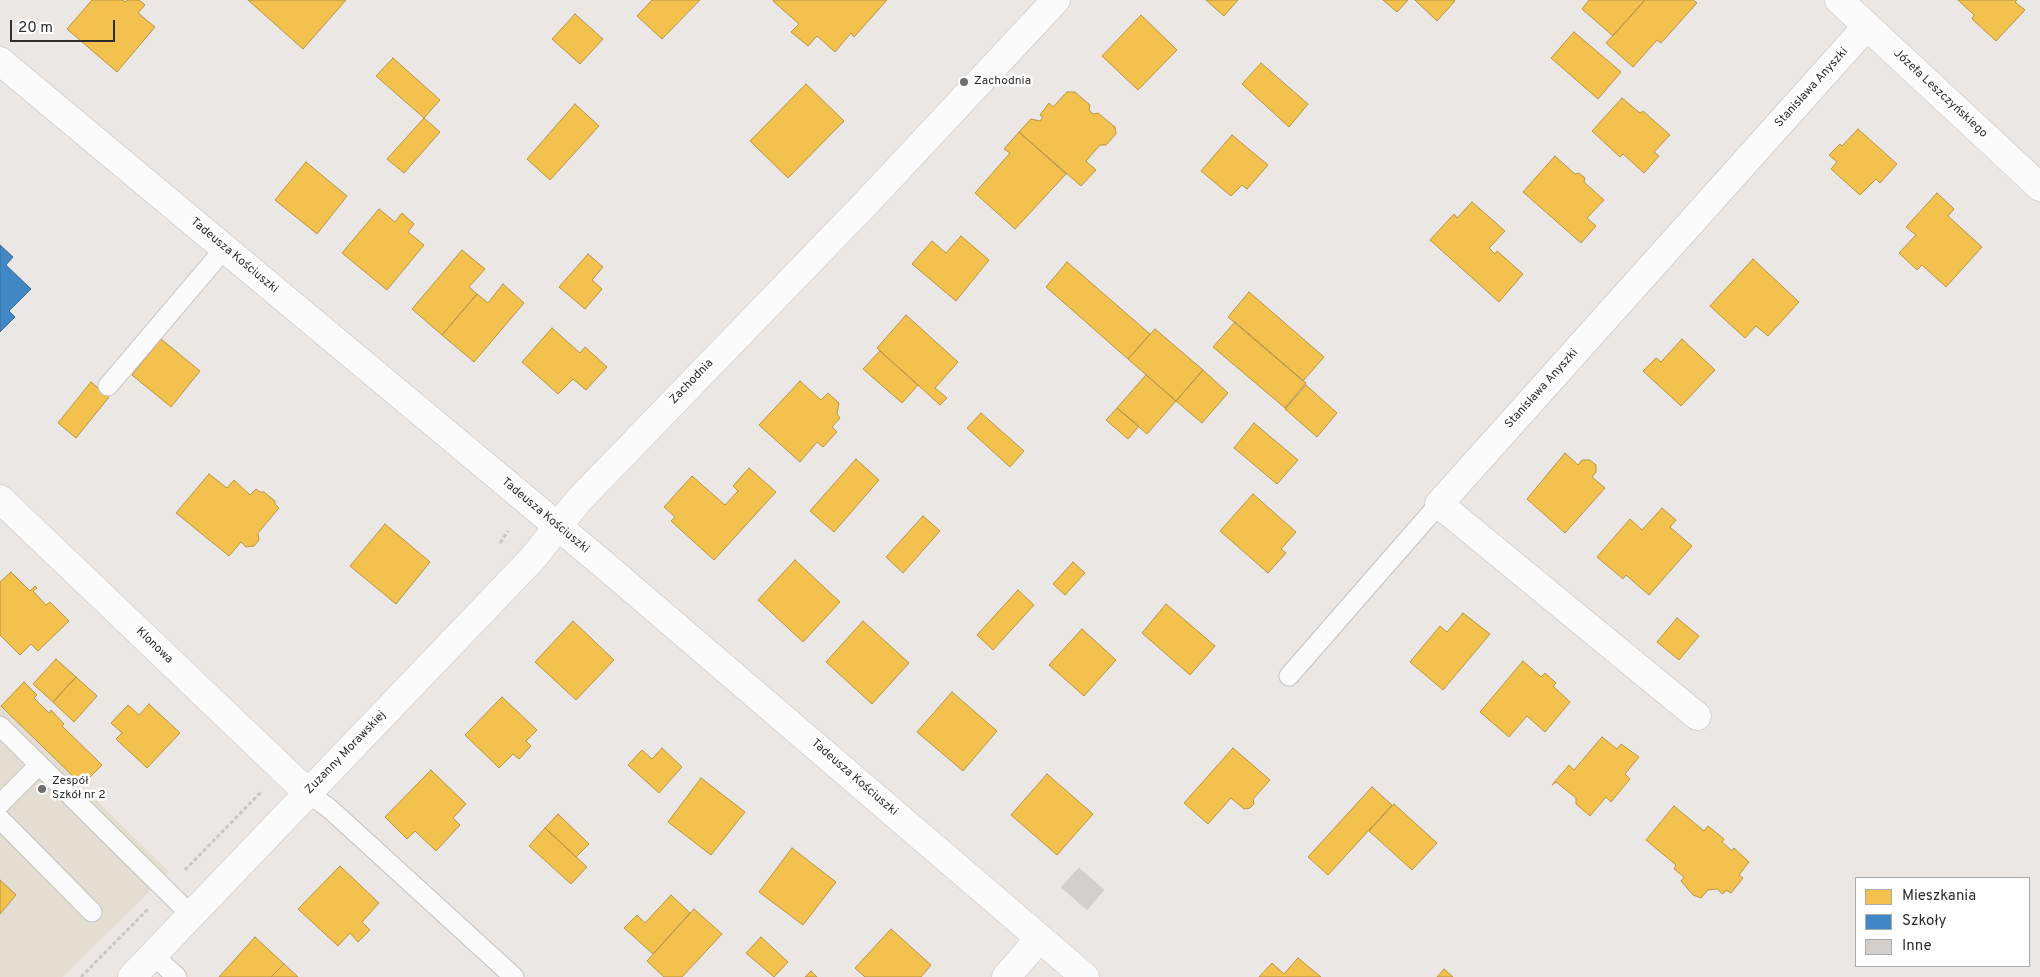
<!DOCTYPE html>
<meta charset="utf-8">
<style>
body{margin:0}
#map{position:relative;width:2040px;height:977px;overflow:hidden;background:#eae7e4;font-family:Overpass,sans-serif}
canvas{display:block}
.legend{position:absolute;left:1855px;top:877px;width:175px;height:90px;box-sizing:border-box;background:#fff;border:1px solid #ababab;margin:0;padding:6px 9px;list-style:none;font-size:15px;color:#2d2d2d}
.legend li{display:flex;align-items:center;gap:10px;height:25px}
.legend b{width:25px;border:1px solid #ababab}
.scale{position:absolute;left:10px;top:20px;width:105px;height:22px;box-sizing:border-box;border:2px solid #2d2d2d;border-top:0;padding-left:6px;font-size:15px;line-height:18px;white-space:nowrap;color:#2d2d2d;-webkit-text-stroke:4px #fff;paint-order:stroke}
</style>
<div id="map">
<canvas width="2040" height="977"></canvas>
<ul class="legend">
<li><b style="height:14px;background:#f2c14e"></b>Mieszkania</li>
<li><b style="height:14px;background:#3f88c5"></b>Szkoły</li>
<li><b style="height:14px;background:#d2cfcd"></b>Inne</li>
</ul>
<div class="scale">20 m</div>
</div>
<script>
const ctx = document.querySelector('canvas').getContext('2d');
ctx.lineJoin = 'round';
function fill(path, color) {
  ctx.fillStyle = color;
  ctx.fill(path, 'evenodd');
}
function poly(rows) {
  const path = new Path2D();
  for (const r of rows) {
    path.moveTo(r[0], r[1]);
    for (let i = 2; i < r.length; i += 2) path.lineTo(r[i], r[i + 1]);
  }
  return path;
}
function trace(path, color, width, dash) {
  ctx.strokeStyle = color;
  ctx.lineWidth = width;
  ctx.lineCap = dash ? 'butt' : 'round';
  ctx.setLineDash(dash || []);
  ctx.stroke(path);
}
function write(font, color, halo, rows, align = 'center') {
  ctx.font = font + ' Overpass,sans-serif';
  ctx.lineWidth = 5;
  ctx.setLineDash([]);
  ctx.textBaseline = 'middle';
  ctx.strokeStyle = halo;
  ctx.fillStyle = color;
  for (const [text, x, y, turn = 0] of rows) {
    ctx.save();
    ctx.translate(x, y);
    ctx.rotate((+turn || 0) * Math.PI / 180);
    ctx.textAlign = isNaN(turn) ? turn : align;
    if (halo) ctx.strokeText(text, 0, 0);
    ctx.fillText(text, 0, 0);
    ctx.restore();
  }
}
fill(poly([
 [0,705,169,872,63,977,0,977]
]), '#e4ded2');
const homes = poly([
 [92,0,123,0,125,2,127,0,139,0,145,5,138,13,155,27,117,72,67,29,92,0],
 [248,0,346,0,303,49,248,0],
 [652,0,700,0,662,39,637,16,652,0],
 [774,0,887,0,854,37,851,33,835,52,817,36,808,46,791,32,799,24,773,1,774,0],
 [1206,0,1238,0,1224,16,1206,0],
 [1383,0,1408,0,1397,12,1383,0],
 [1415,0,1454,0,1455,1,1437,21,1415,0],
 [1589,0,1645,0,1613,36,1582,9,1589,0],
 [1645,0,1693,0,1697,3,1661,43,1657,40,1633,67,1606,43,1645,0],
 [1958,0,2017,0,2015,2,2025,10,1996,41,1972,19,1974,15,1958,0],
 [575,14,603,39,580,64,552,39,575,14],
 [1141,15,1177,50,1138,90,1102,56,1141,15],
 [1574,32,1621,72,1598,99,1551,58,1574,32],
 [393,58,440,100,424,118,376,76,393,58],
 [1261,63,1308,104,1289,127,1242,84,1261,63],
 [806,84,844,121,788,178,750,141,806,84],
 [1067,92,1075,92,1090,105,1089,110,1093,114,1098,113,1115,127,1116,134,1106,145,1100,145,1086,161,1096,170,1081,186,1019,132,1031,119,1040,121,1043,117,1040,115,1049,103,1053,107,1067,92],
 [1622,98,1640,113,1643,111,1670,135,1654,152,1659,156,1644,173,1623,154,1620,157,1592,131,1622,98],
 [575,104,599,126,550,180,527,159,575,104],
 [424,118,440,132,404,173,387,159,424,118],
 [1858,129,1897,164,1880,183,1876,179,1860,195,1831,169,1837,162,1829,155,1840,144,1842,146,1858,129],
 [1019,132,1066,174,1015,229,975,193,1010,153,1004,149,1019,132],
 [1232,135,1268,165,1247,189,1242,185,1231,196,1201,171,1232,135],
 [1555,156,1575,174,1579,173,1585,178,1584,182,1604,200,1587,218,1596,226,1581,243,1523,192,1555,156],
 [306,162,347,196,317,234,275,200,306,162],
 [1937,193,1954,209,1948,216,1982,247,1946,287,1922,265,1917,270,1899,253,1916,235,1906,227,1937,193],
 [1472,202,1505,231,1489,248,1495,254,1497,251,1523,274,1499,302,1430,240,1454,214,1457,218,1472,202],
 [379,209,395,222,402,213,414,224,408,232,424,245,387,290,342,253,379,209],
 [961,236,989,260,956,301,912,264,932,241,946,253,961,236],
 [462,250,485,269,469,287,477,294,442,335,412,309,462,250],
 [588,254,603,267,592,280,602,289,585,309,559,287,588,254],
 [1753,259,1799,302,1768,336,1756,326,1745,338,1710,306,1753,259],
 [1067,262,1150,334,1128,359,1046,287,1067,262],
 [503,284,524,303,474,362,442,335,477,294,488,303,503,284],
 [1249,292,1324,357,1303,381,1228,317,1249,292],
 [906,315,958,362,935,388,947,398,940,405,877,348,906,315],
 [1235,322,1306,383,1285,408,1213,347,1235,322],
 [552,328,580,353,585,347,607,367,586,390,573,379,558,394,522,362,552,328],
 [1155,329,1203,370,1176,401,1128,359,1155,329],
 [161,339,200,371,171,407,132,375,161,339],
 [1682,339,1715,370,1681,406,1643,371,1656,358,1661,362,1682,339],
 [880,351,918,385,902,403,863,369,880,351],
 [1203,370,1228,393,1202,423,1176,401,1203,370],
 [1146,375,1176,401,1147,434,1117,408,1146,375],
 [800,381,821,400,828,393,839,403,837,414,840,418,832,427,837,432,823,447,817,442,800,462,759,425,800,381],
 [91,382,109,397,76,438,58,423,91,382],
 [1306,385,1337,413,1317,437,1285,409,1306,385],
 [1117,408,1139,426,1128,439,1106,420,1117,408],
 [981,413,1024,451,1010,467,967,428,981,413],
 [1254,423,1298,460,1277,484,1234,448,1254,423],
 [1565,453,1578,465,1582,460,1590,460,1596,465,1596,472,1592,477,1605,488,1565,533,1527,499,1565,453],
 [856,459,879,480,834,532,810,511,856,459],
 [749,468,776,492,714,560,671,521,675,517,664,507,692,476,725,505,738,491,733,486,749,468],
 [209,474,227,488,234,480,250,495,256,489,260,492,264,492,275,501,275,504,279,508,258,533,259,540,254,546,246,547,241,542,229,556,176,513,209,474],
 [1253,494,1296,532,1281,549,1286,553,1268,573,1220,531,1253,494],
 [1662,508,1676,520,1670,527,1692,546,1649,595,1626,575,1623,579,1597,557,1630,519,1642,530,1662,508],
 [923,516,940,531,903,573,886,557,923,516],
 [385,524,430,562,396,604,350,566,385,524],
 [795,560,840,602,803,642,758,600,795,560],
 [1073,562,1085,573,1065,595,1053,584,1073,562],
 [11,572,30,591,35,586,37,588,33,591,46,605,50,602,69,621,38,651,31,644,20,655,0,635,0,582,11,572],
 [1018,590,1034,605,993,650,977,635,1018,590],
 [1166,604,1215,646,1190,675,1142,633,1166,604],
 [1463,613,1490,634,1443,690,1410,662,1440,626,1447,632,1463,613],
 [1677,618,1699,636,1679,660,1657,642,1677,618],
 [573,621,614,660,576,700,535,662,573,621],
 [863,621,909,663,872,704,826,662,863,621],
 [1082,629,1116,660,1084,696,1049,665,1082,629],
 [56,659,76,677,53,702,33,684,56,659],
 [1523,661,1541,677,1545,673,1556,683,1553,686,1570,702,1545,732,1527,716,1509,737,1480,712,1523,661],
 [76,677,97,696,74,722,53,702,76,677],
 [24,682,37,695,34,698,49,713,51,710,64,724,62,726,102,765,82,785,1,706,24,682],
 [952,692,997,731,963,771,917,732,952,692],
 [502,697,537,730,526,741,531,746,519,759,513,754,499,768,465,735,502,697],
 [149,704,180,733,147,768,116,739,122,733,111,723,128,705,139,715,149,704],
 [1602,737,1617,749,1621,744,1639,757,1625,774,1630,779,1611,802,1606,797,1590,816,1576,804,1576,798,1556,782,1552,785,1569,765,1574,770,1602,737],
 [662,748,682,767,659,793,628,765,642,750,652,759,662,748],
 [1233,748,1270,780,1253,799,1254,804,1250,808,1244,809,1231,798,1208,824,1184,803,1233,748],
 [431,770,466,804,453,818,460,825,436,851,415,831,407,839,385,817,431,770],
 [1047,774,1093,814,1057,855,1011,815,1047,774],
 [701,778,745,812,711,855,668,822,701,778],
 [1372,787,1392,805,1328,875,1308,857,1372,787],
 [1394,804,1437,843,1412,870,1369,831,1394,804],
 [1674,806,1704,831,1708,826,1724,839,1722,842,1732,851,1734,848,1749,862,1739,875,1743,878,1731,893,1726,890,1723,894,1717,889,1708,890,1701,898,1693,895,1681,881,1684,877,1674,869,1676,865,1646,840,1674,806],
 [558,814,589,844,576,857,545,828,558,814],
 [545,828,587,867,571,884,529,846,545,828],
 [792,848,836,882,803,925,759,892,792,848],
 [340,866,379,903,362,922,370,930,358,942,350,933,338,946,298,909,340,866],
 [0,880,16,895,0,914,0,880],
 [671,895,690,913,653,954,624,928,637,915,645,923,671,895],
 [694,909,722,934,682,977,664,977,647,961,694,909],
 [891,929,931,965,921,977,865,977,855,968,891,929],
 [255,937,284,964,271,977,219,977,255,937],
 [761,937,788,962,774,977,746,953,761,937],
 [1298,958,1321,977,1259,977,1272,963,1284,974,1298,958],
 [284,964,298,977,271,977,284,964],
 [1444,969,1453,977,1437,977,1444,969],
 [811,971,817,977,805,977,811,971]
]);
fill(homes, '#f2c14e');
trace(homes, '#b79544', 1);
const schools = poly([
 [0,245,13,257,6,265,31,289,9,311,15,317,0,332,0,245]
]);
fill(schools, '#3f88c5');
trace(schools, '#3a6d97', 1);
const building = poly([
 [1079,868,1104,890,1087,910,1061,887,1079,868]
]);
fill(building, '#d2cfcd');
trace(building, '#d5d3cf', 1);
const lane = poly([
 [108,386,225,248],
 [1289,676,1439,504],
 [0,726,191,915],
 [308,793,330,809,514,977],
 [0,804,39,765],
 [0,819,92,912],
 [153,955,177,977]
]);
const street = poly([
 [1839,0,2040,187],
 [0,61,609,569,1085,977],
 [0,499,308,793],
 [1697,716,1439,504,1867,26],
 [132,977,533,558,578,501,870,199,1056,0],
 [1006,977,1040,938]
]);
trace(lane, '#c4c3c3', 21);
trace(street, '#c4c3c3', 29);
trace(poly([
 [500,543,508,531],
 [185,870,261,792],
 [81,977,148,909]
]), '#c8c8c8', 3, [4, 2.5]);
trace(lane, '#fcfbfb', 19);
trace(street, '#fcfbfb', 28);
for (const [x, y, r, color] of [
 [964,82,5,"#6f6e6d"],
 [42,789,5,"#6f6e6d"]
]) {
  const dot = new Path2D();
  dot.arc(x, y, r, 0, 2 * Math.PI);
  ctx.fillStyle = color;
  ctx.fill(dot);
  trace(dot, '#fff', 2);
}
write('12px', '#2d2d2d', '#fff', [
 ["Zachodnia",974,82],
 ["Zespół",52,782],
 ["Szkół nr 2",52,796]
], 'left');
write('12px', '#2d2d2d', '#fff', [
 ["Stanisława Anyszki",1812,88,-48],
 ["Józefa Leszczyńskiego",1940,94,43],
 ["Tadeusza Kościuszki",234,256,40],
 ["Zachodnia",692,382,-46],
 ["Stanisława Anyszki",1542,389,-48],
 ["Tadeusza Kościuszki",545,516,40],
 ["Klonowa",154,646,44],
 ["Zuzanny Morawskiej",346,753,-46],
 ["Tadeusza Kościuszki",854,778,41]
]);
</script>
